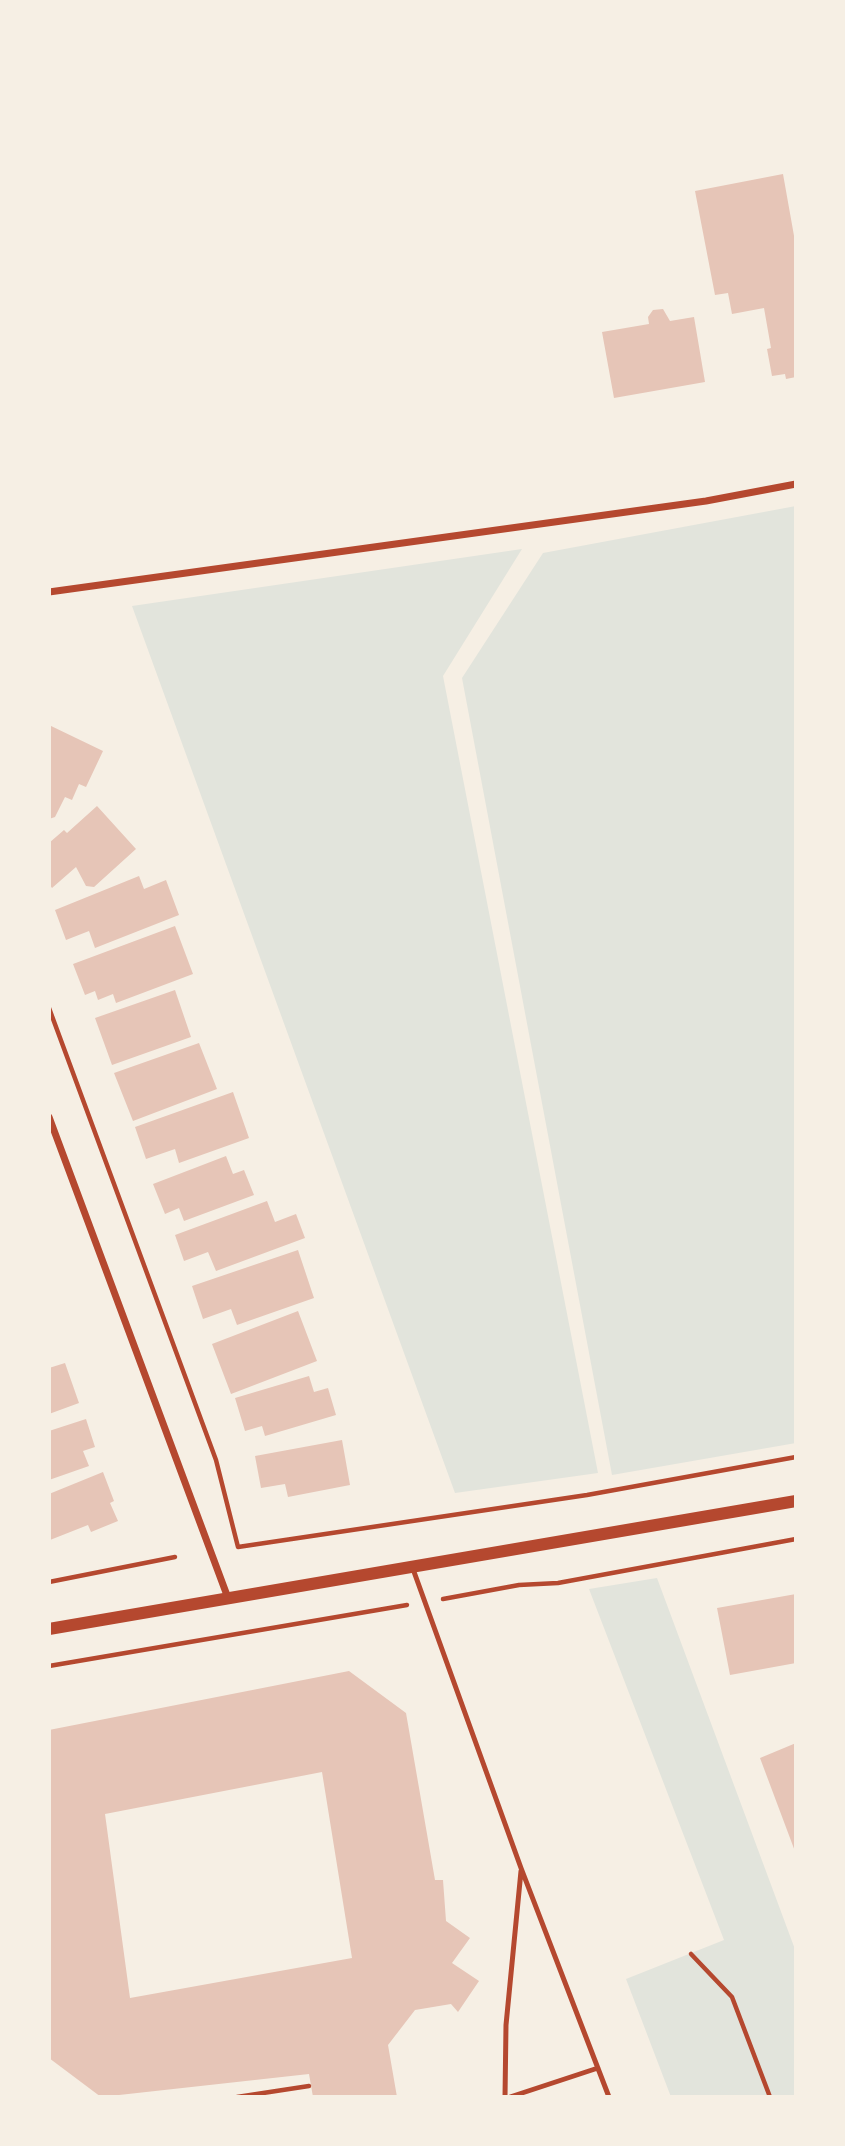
<!DOCTYPE html>
<html>
<head>
<meta charset="utf-8">
<style>
	body { margin:0 }
	#map { position:relative; width:845px; height:2146px; overflow:hidden; background:#f6efe4; font-family:Literata,serif }
	canvas { display:block }
	.frame { position:absolute; inset:0; border:51px solid #f6efe4; pointer-events:none }
</style>
</head>
<body>
<div id="map">
<canvas width="845" height="2146"></canvas>
<div class="frame"></div>
</div>
<script>
const c = document.querySelector('canvas').getContext('2d');
c.lineJoin = 'round';
function fill(path, color) {
  c.fillStyle = color;
  c.fill(path, 'evenodd');
}
function stroke(path, color, width, dash) {
  c.strokeStyle = color;
  c.lineWidth = width;
  c.lineCap = dash ? 'butt' : 'round';
  c.setLineDash(dash || []);
  c.stroke(path);
}
const green = new Path2D(`
	M796 506V1443L612 1475 462 678 543 553Z
	M522 549 443 676 598 1473 455 1493 132 606Z
	M657 1578 796 1952V2097H671L626 1979 724 1940 589 1589Z`);
const building = new Path2D(`
	M783 174 796 247V377L786 379 785 374 772 376 767 349 771 348 764 308 732 314 728 293 715 295 695 191Z
	M663 309 670 321 694 317 705 382 614 398 602 332 649 324 648 317 653 310Z
	M49 725 103 751 86 787 79 784 72 800 65 797 55 817 49 819Z
	M97 806 136 849 94 887 86 886 76 867 52 888 49 884V843L64 830 67 833Z
	M139 876 144 889 166 880 179 915 95 948 89 931 66 940 55 910Z
	M175 926 193 974 116 1003 113 994 98 1000 95 991 85 995 73 964Z
	M175 990 191 1037 112 1065 95 1018Z
	M199 1043 217 1089 133 1121 114 1073Z
	M233 1092 249 1138 179 1163 175 1149 146 1159 135 1127Z
	M226 1156 233 1174 244 1170 254 1195 184 1221 179 1208 165 1214 153 1184Z
	M267 1201 275 1222 296 1214 305 1238 216 1271 208 1252 184 1261 175 1235Z
	M298 1250 314 1298 237 1325 231 1309 203 1319 192 1286Z
	M298 1311 317 1361 231 1394 212 1344Z
	M65 1363 79 1403 49 1414V1368Z
	M309 1376 314 1392 328 1388 336 1415 265 1436 262 1426 245 1431 235 1398Z
	M86 1419 95 1447 83 1451 89 1466 49 1480V1431Z
	M342 1440 350 1485 288 1497 285 1484 261 1488 255 1456Z
	M103 1472 114 1501 110 1503 118 1521 91 1532 88 1525 50 1540 49 1494Z
	M796 1594V1663L730 1675 717 1608Z
	M349 1671 406 1713 435 1880H443L446 1921 470 1938 452 1963 479 1981 458 2012 451 2004 415 2010 388 2045 397 2097H313L309 2074 101 2097 49 2058V1730ZM322 1772 352 1958 130 1998 105 1814Z
	M796 1743V1854L760 1758Z`);
const path = new Path2D(`
	M49 1008 216 1460 238 1547 587 1495 796 1457
	M49 1582 175 1557
	M443 1599 519 1585 558 1583 796 1539
	M49 1666 407 1605
	M691 1954 732 1997 770 2097
	M237 2097 309 2086`);
const service = new Path2D(`
	M413 1569 521 1868 609 2097
	M505 2097 506 2025 521 1871
	M510 2097 598 2068`);
const minor = new Path2D(`
	M49 592 706 501 796 484
	M49 1117 228 1598`);
const tertiary = new Path2D(`
	M49 1629 796 1501`);
fill(green, '#e2e4dc');
fill(building, '#e6c5b7');
stroke(path, '#b5482f', 4.5);
stroke(service, '#b5482f', 5);
stroke(minor, '#b5482f', 7);
stroke(tertiary, '#b5482f', 12);
</script>
</body>
</html>
